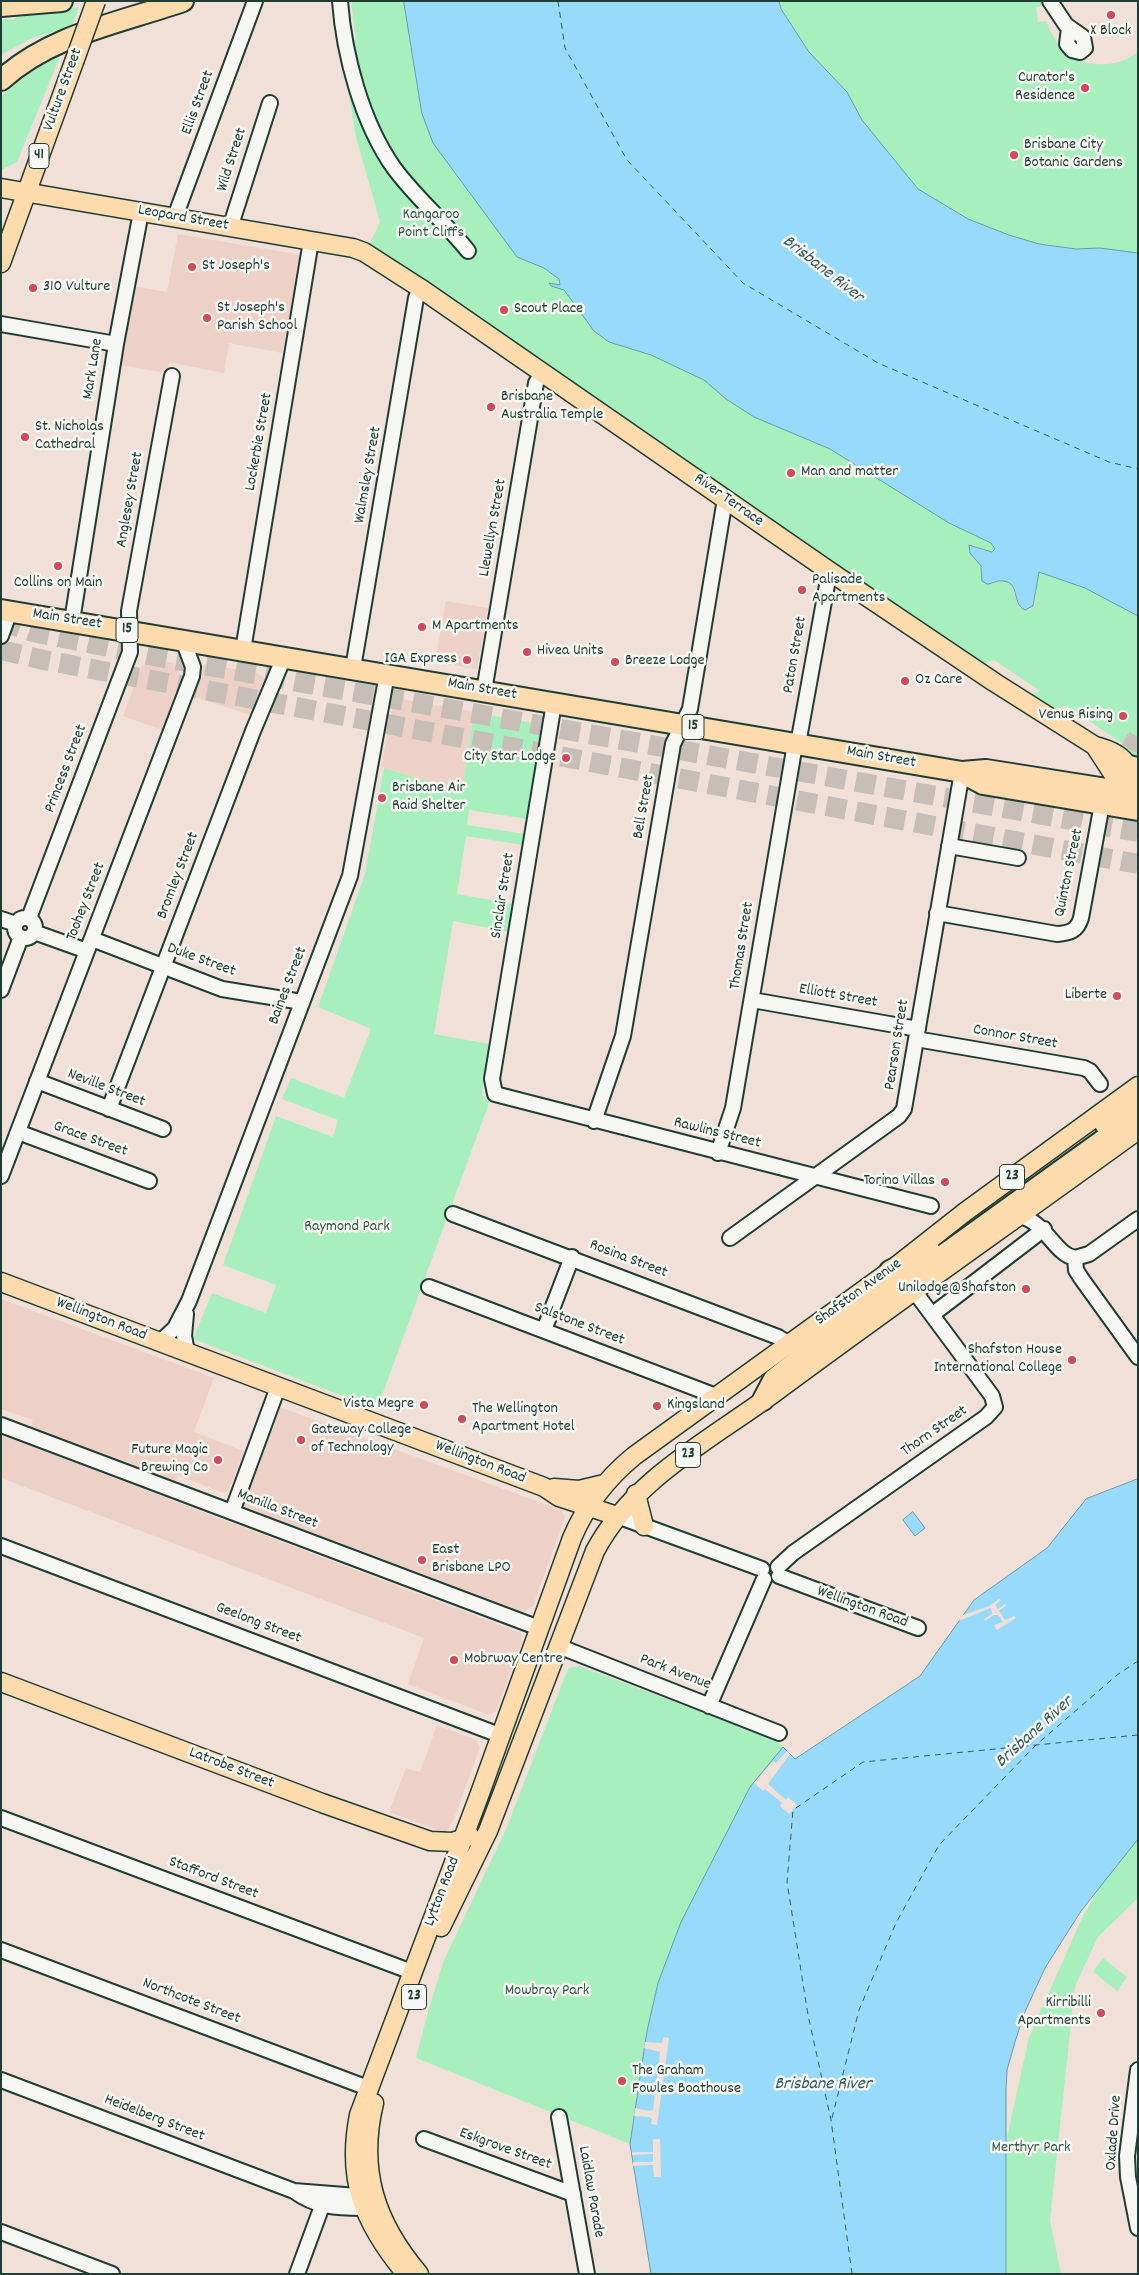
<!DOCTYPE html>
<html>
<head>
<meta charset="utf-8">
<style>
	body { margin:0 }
	#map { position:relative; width:1139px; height:2275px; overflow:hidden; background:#f1e0d8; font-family:Dekko,sans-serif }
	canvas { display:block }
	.frame { position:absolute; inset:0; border:2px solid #1f3d34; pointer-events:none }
</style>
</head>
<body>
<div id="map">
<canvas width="1139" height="2275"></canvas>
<div class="frame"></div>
</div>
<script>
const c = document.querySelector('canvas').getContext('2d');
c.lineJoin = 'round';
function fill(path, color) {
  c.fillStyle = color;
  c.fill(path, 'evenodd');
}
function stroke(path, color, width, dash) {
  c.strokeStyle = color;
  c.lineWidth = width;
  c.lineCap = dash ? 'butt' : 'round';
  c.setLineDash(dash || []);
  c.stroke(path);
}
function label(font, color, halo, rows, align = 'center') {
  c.font = font + ' Dekko,sans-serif';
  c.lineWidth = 5;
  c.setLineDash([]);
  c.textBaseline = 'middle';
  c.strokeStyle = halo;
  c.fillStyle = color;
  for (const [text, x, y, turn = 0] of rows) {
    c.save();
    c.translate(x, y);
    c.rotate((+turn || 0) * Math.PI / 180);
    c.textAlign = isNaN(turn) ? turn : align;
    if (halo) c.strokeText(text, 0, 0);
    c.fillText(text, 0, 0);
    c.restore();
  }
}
const built = new Path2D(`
	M178 234 301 255 282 353 229 343 224 373 169 362 166 373 116 364 132 286 167 292Z
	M446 601 488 608 477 669 435 662Z
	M157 660 173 663 182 677 162 730 123 716 142 665Z
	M206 664 257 673 264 678V685L253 716 192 696 202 666Z
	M397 698 474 712 462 792 381 767 394 699Z
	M1 1299 214 1378 194 1432 244 1451 229 1490 224 1493 178 1475 175 1482 30 1429 33 1420 1 1409Z
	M274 1405 561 1510 565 1517 533 1606 523 1612 237 1504Z
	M1 1435 521 1633 522 1642 496 1711 489 1715 408 1684 424 1638 1 1478Z
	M437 1725 476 1740 480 1747 455 1816 446 1833 389 1812 406 1768 420 1772Z`);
const green = new Path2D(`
	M351 1H404L422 114 517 257 544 268 559 279 560 285 550 284 551 286 564 289 594 331 609 342 651 355 704 380 726 399 754 417 830 449 949 523 991 543 995 549 992 552 973 545 975 558 979 562 982 572 992 584C1018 572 1011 596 1020 608L1030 610 1034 606 1039 572 1085 588 1138 616V758L1123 751V744L1067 706 1051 709 1030 696 1040 691 994 660 983 664 496 333 370 243 380 222 356 137 340 43 356 40Z
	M779 1H1040L1043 6 1036 7 1038 22 1046 21C1051 31 1056 44 1065 52 1083 68 1121 69 1138 51V253L1100 248 1076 249 1039 244 1009 235 968 219 918 189 862 120 847 92 809 52 781 9Z
	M79 7 72 26 30 39 1 55V20L14 19 22 13Z
	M61 54 17 162 1 170V96L39 65Z
	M474 712 543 725 527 819 469 810 467 825 525 834 523 845 466 836 457 894 514 904 509 932 453 921 434 1034 489 1044 482 1094 489 1103 377 1409 193 1339 212 1293 266 1313 276 1285 223 1265 276 1116 333 1137 338 1120 282 1099 291 1078 344 1098 371 1029 318 1007 365 874 384 768 462 792Z
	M579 1666 776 1740 783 1747 750 1787 681 1922 658 1983 647 2031 630 2144 416 2058 427 2015 444 1960 507 1827 567 1671 569 1668Z
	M1138 1839V1898L1098 1937 1075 1986 1050 2220 1061 2274H1006L1004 2151 1029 2037 1082 1918 1105 1878Z
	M1103 1958 1127 1977 1117 1991 1093 1972Z`);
const water = new Path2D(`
	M404 1H779L781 9 809 52 847 92 862 120 918 189 968 219 1009 235 1039 244 1076 249 1100 248 1138 253V616L1085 588 1039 572 1033 606 1025 610C1011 604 1021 583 1003 581 997 580 992 584 987 584L982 581 981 566 970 553 969 545 992 552 995 549 991 543 949 523 830 449 754 417 726 399 704 380 651 355 609 342 594 331 564 290 551 286 549 283 560 285 559 279 544 268 517 257 433 143 422 114Z
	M1138 1479V1839L1081 1911 1045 1968 1024 2014 1015 2042 1007 2070 1006 2089V2274H651L630 2144 647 2031 658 1983 681 1922 750 1787 783 1747 795 1759 920 1676 974 1600 1047 1548 1086 1499Z
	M913 1512 925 1528 915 1536 903 1520Z`);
const pier = new Path2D(`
	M999 1599 1001 1600 995 1605 998 1609 1005 1604 1006 1605 999 1611 1005 1620 1014 1616 1016 1618 997 1630 994 1625 1003 1622 998 1615H994L985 1621 984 1619 992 1614 991 1608 958 1621 963 1615 989 1606Z
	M787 1751 790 1754 768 1784 786 1800 788 1797 797 1805 789 1814 780 1806 782 1803 765 1789 763 1791 754 1783 773 1761 776 1763Z
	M663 2037 669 2038 657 2125 651 2124 652 2119 649 2117 634 2116 635 2108 649 2111 653 2110 660 2052 644 2048 645 2042 662 2043Z
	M653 2139H660L661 2177H654L653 2165 633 2166V2162H653V2154L632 2155V2152H653Z`);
const ferry = new Path2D(`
	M558 1 565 48 627 160 743 283 878 363 1109 462 1138 469
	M832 2118 859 2010 896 1923 939 1845 1036 1745 1117 1675 1138 1661
	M852 2274 831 2120 808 2015 787 1882 793 1810 863 1762 1138 1735`);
const highwayTunnel = new Path2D(`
	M1 621 33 632 153 656 1138 832
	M1 650 44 660 1138 864
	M1126 779 1128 753 1138 737`);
const minor = new Path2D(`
	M340 1C344 55 362 123 394 168 416 198 445 222 468 251
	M1050 1 1066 25 1083 37 1085 48 1080 52 1072 50 1067 44 1069 28
	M175 217 255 1
	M230 228 270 103
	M1 324 116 344
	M72 621 116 344 141 212
	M1 636 10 611
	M243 650 311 241
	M353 668 416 298 420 288
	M484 691 536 383 542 372
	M554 703 492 1079 495 1094 931 1206
	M798 744 827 585 832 573
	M949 846 1018 858
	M937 913 1057 934C1070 933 1077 931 1081 918L1102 804
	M29 918 130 652 129 611 172 376
	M15 928a10 10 0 1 1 20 0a10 10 0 1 1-20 0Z
	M1 919 16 924
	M34 932 87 951
	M92 939 222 989 302 1002
	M1 990 21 937
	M752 1000 918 1029
	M916 1039 1084 1068 1090 1071 1100 1084
	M37 1081 163 1129
	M109 1109 253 731 284 657
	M594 1121 623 1036 673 744 690 709 725 499
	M18 1132 149 1181
	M718 1153 733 1108 795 744
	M1 1176 192 676 193 667 183 640
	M453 1214 778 1337 789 1344
	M1020 1216C1047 1223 1054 1254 1075 1258L1089 1254 1138 1219
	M730 1238 899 1116 904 1109 962 772
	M1075 1258 1076 1270 1081 1278 1138 1357
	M429 1287 716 1396
	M186 1314 184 1336 187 1352
	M933 1314 1044 1229
	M544 1330 572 1257
	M160 1342 175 1328 189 1301 350 876 387 674
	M1 1425 539 1628
	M232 1512 278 1387
	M617 1516 762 1569
	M1 1546 502 1736
	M778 1567 793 1553 986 1417 995 1407 992 1396 915 1292
	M779 1576 918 1628
	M558 1646 779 1733
	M709 1706 764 1579
	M1 1818 412 1972
	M1 1950 368 2088
	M1138 2070 1127 2156 1128 2177 1138 2228
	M1 2080 294 2191C316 2207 336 2208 363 2208
	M559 2117 587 2274
	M424 2139 573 2194
	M294 2191 370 2197
	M1 2232 112 2274
	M297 2274 322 2206`);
const major = new Path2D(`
	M1 188 353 248 364 252 420 288 832 573 994 682 1095 746C1133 756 1132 770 1131 806
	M1 263 74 62
	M1095 746 1117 780 1120 804
	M1 1282 544 1487 559 1497 617 1516
	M554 1488 579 1490 604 1484
	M636 1494 644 1526
	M1 1682 322 1803 430 1841 453 1842 470 1836
	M441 1927 488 1831 595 1551C633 1479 710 1440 774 1393 894 1304 1017 1218 1138 1130
	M374 2103C358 2170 375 2222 419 2274
	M406 2274C364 2223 346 2181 359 2115L479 1796 572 1538C586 1505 606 1479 634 1456L890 1271 965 1212 1138 1086`);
const highway = new Path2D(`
	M1 6 62 1
	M1 80C52 34 120 23 183 1
	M1 610 962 772 986 770 1138 794
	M1129 766 1138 768
	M970 777 983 784 1138 810
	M1105 1124 1131 1102
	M890 1271 930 1251
	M763 1400 774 1379 807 1353 1138 1115`);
const majorBridge = new Path2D(`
	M74 62 96 1`);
const markers = [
	[1111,15,5,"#d1495b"],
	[1085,88,5,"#d1495b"],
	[1014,155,5,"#d1495b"],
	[192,267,5,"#d1495b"],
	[33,288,5,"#d1495b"],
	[504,310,5,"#d1495b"],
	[207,318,5,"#d1495b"],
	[491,407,5,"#d1495b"],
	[25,437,5,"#d1495b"],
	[791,473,5,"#d1495b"],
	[58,566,5,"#d1495b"],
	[802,590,5,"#d1495b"],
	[422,627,5,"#d1495b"],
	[527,652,5,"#d1495b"],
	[467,660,5,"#d1495b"],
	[615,662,5,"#d1495b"],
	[905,681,5,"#d1495b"],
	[1123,716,5,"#d1495b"],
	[566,758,5,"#d1495b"],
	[382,798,5,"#d1495b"],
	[1117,996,5,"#d1495b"],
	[945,1182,5,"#d1495b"],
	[1026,1289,5,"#d1495b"],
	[1072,1360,5,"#d1495b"],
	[424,1405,5,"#d1495b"],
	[657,1406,5,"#d1495b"],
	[462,1419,5,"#d1495b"],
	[301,1440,5,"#d1495b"],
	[218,1460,5,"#d1495b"],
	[422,1560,5,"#d1495b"],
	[454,1660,5,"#d1495b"],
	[1101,2013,5,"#d1495b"],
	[622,2081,5,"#d1495b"]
];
const shields = [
	[39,156,20],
	[127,630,22],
	[693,727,22],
	[1012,1177,25],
	[688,1455,25],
	[414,1997,25]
];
const shieldNames = [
	["41",39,156],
	["15",127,630],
	["15",693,727],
	["23",1012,1177],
	["23",688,1455],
	["23",414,1997]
];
const poiNames = [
	["X Block",1111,32,"center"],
	["Curator's",1075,79,"right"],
	["Residence",1075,97,"right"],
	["Brisbane City",1024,146],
	["Botanic Gardens",1024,164],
	["St Joseph's",202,267],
	["310 Vulture",43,288],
	["St Joseph's",217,309],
	["Parish School",217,327],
	["Scout Place",514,310],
	["Brisbane",501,398],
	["Australia Temple",501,416],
	["St. Nicholas",35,428],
	["Cathedral",35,446],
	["Man and matter",801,473],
	["Palisade",812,581],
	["Apartments",812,599],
	["Collins on Main",58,584,"center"],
	["M Apartments",432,627],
	["Hivea Units",537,652],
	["IGA Express",457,660,"right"],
	["Breeze Lodge",625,662],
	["Oz Care",915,681],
	["Venus Rising",1113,716,"right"],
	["City Star Lodge",556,758,"right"],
	["Brisbane Air",392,789],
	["Raid Shelter",392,807],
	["Liberte",1107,996,"right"],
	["Torino Villas",935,1182,"right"],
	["Unilodge@Shafston",1016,1289,"right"],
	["Shafston House",1062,1351,"right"],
	["International College",1062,1369,"right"],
	["Vista Megre",414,1405,"right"],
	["Kingsland",667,1406],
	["The Wellington",472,1410],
	["Apartment Hotel",472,1428],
	["Gateway College",311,1431],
	["of Technology",311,1449],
	["Future Magic",208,1451,"right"],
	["Brewing Co",208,1469,"right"],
	["East",432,1551],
	["Brisbane LPO",432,1569],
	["Mobrway Centre",464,1660],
	["Kirribilli",1091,2004,"right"],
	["Apartments",1091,2022,"right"],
	["The Graham",632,2072],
	["Fowles Boathouse",632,2090]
];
const streetNames = [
	["Vulture Street",64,90,-70],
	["Ellis Street",199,103,-70],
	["Wild Street",233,160,-72],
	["Leopard Street",183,219,10],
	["Mark Lane",94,369,-81],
	["Lockerbie Street",260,442,-80],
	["Walmsley Street",369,475,-80],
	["Anglesey Street",131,500,-80],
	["River Terrace",728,501,35],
	["Llewellyn Street",494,528,-80],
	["Main Street",67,620,9],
	["Paton Street",796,655,-80],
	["Main Street",482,690,10],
	["Main Street",881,758,10],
	["Princess Street",67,769,-69],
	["Bell Street",645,807,-80],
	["Quinton Street",1070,873,-78],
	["Bromley Street",179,876,-69],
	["Sinclair Street",504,896,-81],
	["Toohey Street",87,902,-69],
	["Thomas Street",743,946,-81],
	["Duke Street",201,961,20],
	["Baines Street",289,986,-69],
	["Elliott Street",838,997,10],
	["Connor Street",1015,1038,10],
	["Pearson Street",898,1045,-81],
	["Neville Street",106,1089,21],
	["Rawlins Street",717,1134,14],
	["Grace Street",90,1140,20],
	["Rosina Street",628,1260,21],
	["Shafston Avenue",859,1293,-36],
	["Wellington Road",101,1320,21],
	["Salstone Street",579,1325,21],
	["Thorn Street",935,1432,-35],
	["Wellington Road",480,1463,21],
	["Manilla Street",277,1510,21],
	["Wellington Road",862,1608,20],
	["Geelong Street",258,1624,21],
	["Park Avenue",675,1673,21],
	["Latrobe Street",231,1769,21],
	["Stafford Street",213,1879,21],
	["Lytton Road",443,1892,-69],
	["Northcote Street",191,2002,21],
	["Heidelberg Street",154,2119,21],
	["Oxlade Drive",1115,2133,-86],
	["Eskgrove Street",505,2150,20],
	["Laidlaw Parade",590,2192,80]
];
const parkNames = [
	["Kangaroo",431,216],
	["Point Cliffs",431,234],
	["Raymond Park",347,1228],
	["Mowbray Park",547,1992],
	["Merthyr Park",1031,2149]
];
const waterNames = [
	["Brisbane River",822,270,38],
	["Brisbane River",1035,1733,-42],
	["Brisbane River",823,2086]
];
fill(built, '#edd1c6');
fill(green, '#a7f0be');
fill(water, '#98dafa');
stroke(water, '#689bab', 1);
fill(pier, '#f1e0d8');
stroke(ferry, '#375c5c', 1, [6, 5]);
stroke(highwayTunnel, '#c7bfb7', 20, [20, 10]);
stroke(minor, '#1f3d34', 18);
stroke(major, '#1f3d34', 21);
stroke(highway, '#1f3d34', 24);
stroke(minor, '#f6f6f2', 14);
stroke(major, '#fedbac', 18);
stroke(highway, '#fedbac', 20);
stroke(majorBridge, '#1f3d34', 21, []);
stroke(majorBridge, '#fedbac', 18);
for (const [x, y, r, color] of markers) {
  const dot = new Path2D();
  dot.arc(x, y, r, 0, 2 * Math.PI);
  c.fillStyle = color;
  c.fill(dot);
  stroke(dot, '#f6f6f2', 2);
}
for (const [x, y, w] of shields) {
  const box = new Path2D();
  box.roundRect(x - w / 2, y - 12.5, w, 25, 4);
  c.fillStyle = '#f6f6f2';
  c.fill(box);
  stroke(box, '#1f3d34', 1);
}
label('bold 15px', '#1f3d34', null, shieldNames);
label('16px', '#1f3d34', '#f6f6f2', poiNames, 'left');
label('16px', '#1f3d34', '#f6f6f2', streetNames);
label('16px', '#335849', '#f6f6f2', parkNames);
label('italic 18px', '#375c5c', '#f6f6f2', waterNames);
</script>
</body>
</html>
